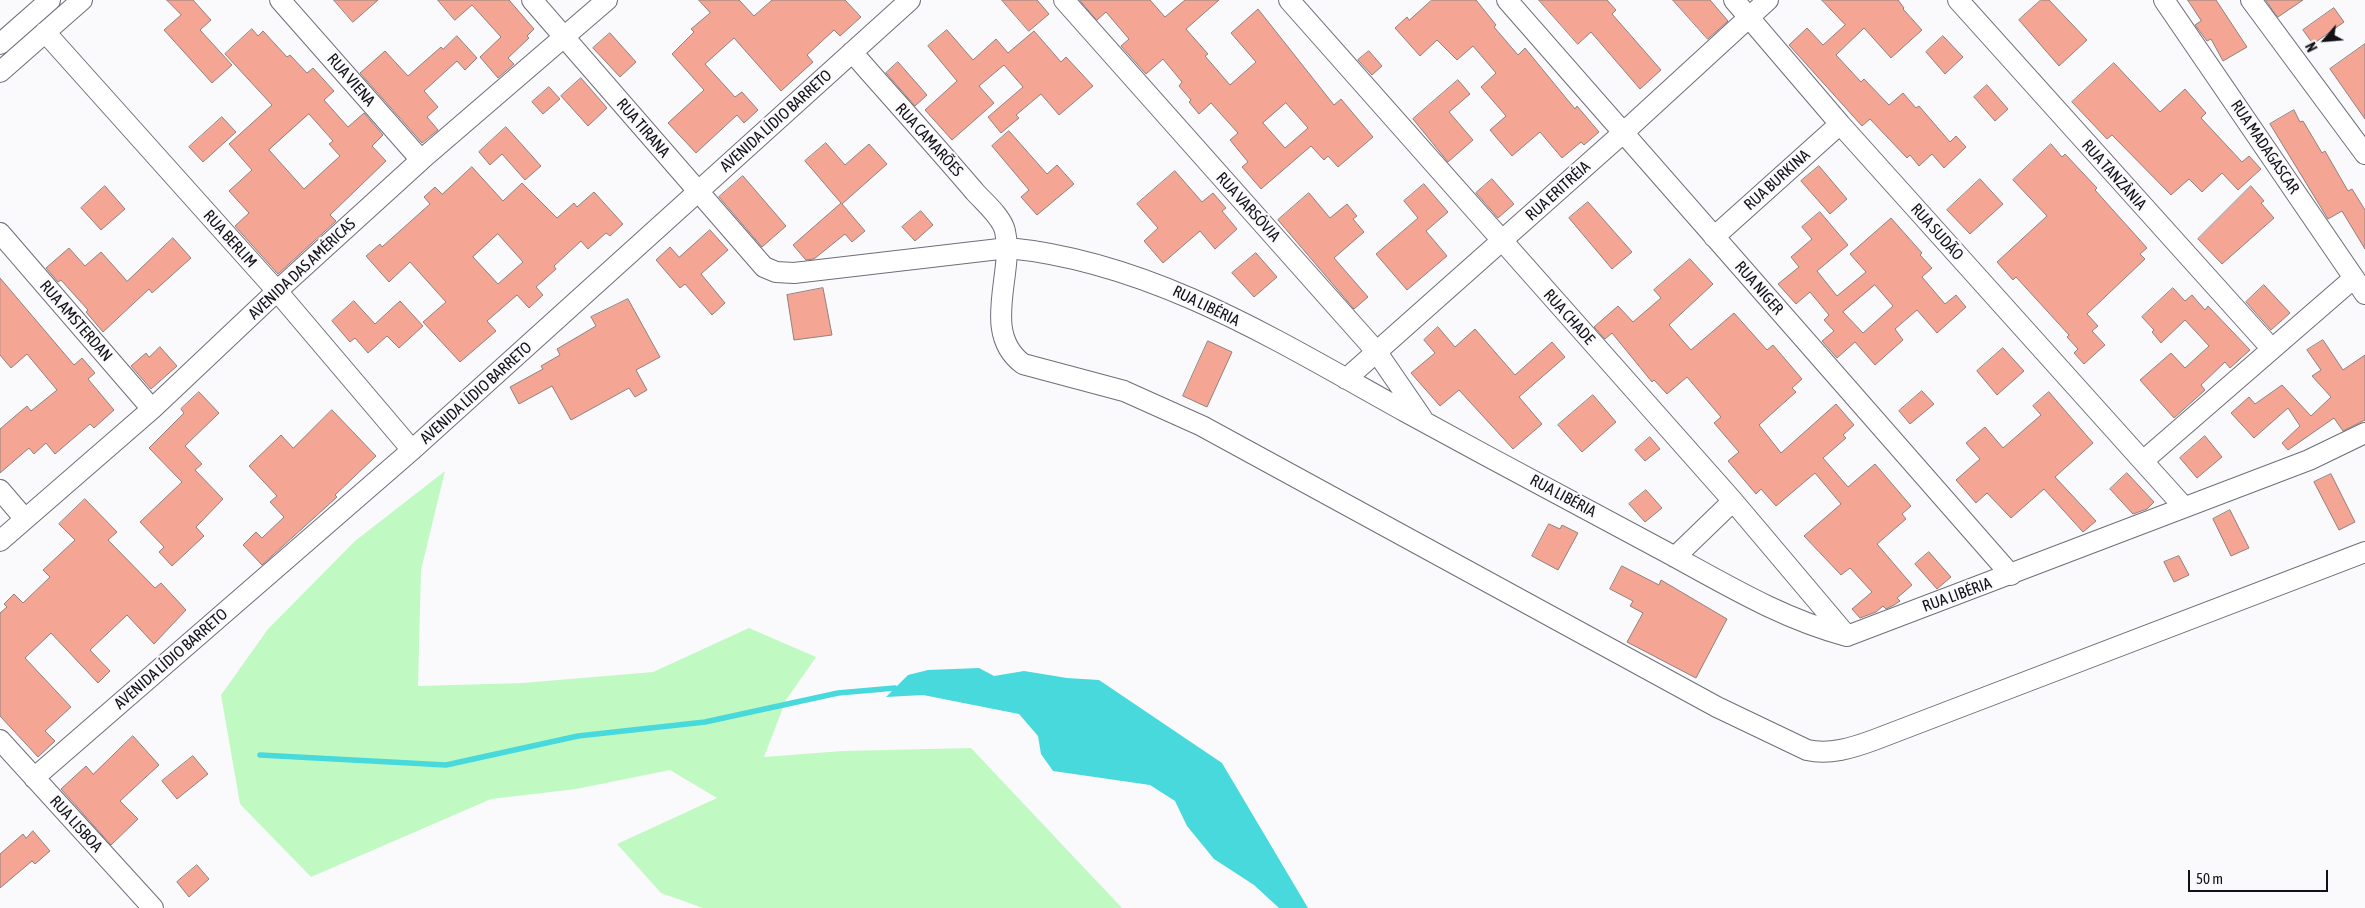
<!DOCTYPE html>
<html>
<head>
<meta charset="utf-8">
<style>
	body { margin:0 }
	#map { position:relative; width:2365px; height:908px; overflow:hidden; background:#fafafd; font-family:"Asap Condensed",sans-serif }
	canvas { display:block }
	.north { position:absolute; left:2300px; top:15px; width:50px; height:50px; -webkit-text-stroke:4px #fafafd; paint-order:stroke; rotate:243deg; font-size:14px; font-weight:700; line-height:20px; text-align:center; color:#121116 }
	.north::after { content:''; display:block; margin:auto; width:18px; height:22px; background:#121116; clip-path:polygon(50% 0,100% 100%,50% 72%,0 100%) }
	.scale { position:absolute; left:2188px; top:870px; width:140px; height:22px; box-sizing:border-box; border:2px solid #121116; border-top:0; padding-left:6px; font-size:15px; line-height:18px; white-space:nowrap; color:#121116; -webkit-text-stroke:4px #fafafd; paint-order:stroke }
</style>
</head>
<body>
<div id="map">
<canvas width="2365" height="908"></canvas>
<div class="north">N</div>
<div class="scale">50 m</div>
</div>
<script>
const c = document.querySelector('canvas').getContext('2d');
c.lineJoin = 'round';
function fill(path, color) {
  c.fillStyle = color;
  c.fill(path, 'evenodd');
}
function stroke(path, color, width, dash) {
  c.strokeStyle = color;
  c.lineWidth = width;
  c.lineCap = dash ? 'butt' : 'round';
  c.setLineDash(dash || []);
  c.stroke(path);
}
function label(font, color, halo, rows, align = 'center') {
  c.font = font + ' "Asap Condensed",sans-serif';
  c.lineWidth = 4.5;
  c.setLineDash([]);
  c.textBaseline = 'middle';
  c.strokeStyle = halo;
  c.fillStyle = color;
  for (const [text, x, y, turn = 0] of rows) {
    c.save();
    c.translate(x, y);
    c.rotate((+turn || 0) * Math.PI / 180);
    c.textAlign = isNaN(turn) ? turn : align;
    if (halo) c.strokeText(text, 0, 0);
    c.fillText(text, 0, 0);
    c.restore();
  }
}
const green = new Path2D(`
	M445 471 421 570 418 686 523 683 653 672 749 628 816 657 786 700 764 757 842 751 971 748 1122 908H703L661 893 617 844 717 798 670 770 576 789 491 799 311 877 240 804 221 695 268 629 355 541Z`);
const water = new Path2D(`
	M979 668 994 676 1024 671 1067 678 1099 680 1222 763 1308 908H1279L1254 885 1214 859 1187 826 1175 801 1150 785 1053 771 1041 754 1038 736 1019 714 923 695 886 697 908 675 928 670Z`);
const stream = new Path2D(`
	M260 755 446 765 578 736 705 722 838 693 895 688`);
const building = new Path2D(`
	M167 0H193L211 20 200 30 232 65 212 83 164 30 181 15Z
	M334 0H378L353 22Z
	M438 0H509L534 29 527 36 529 38 508 58 514 64 498 78 480 57 501 37 472 5 455 20Z
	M699 0H739L754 16 772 0H845L861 17 840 36 834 30 807 55 813 62 781 91 734 38 705 64 735 97 742 92 758 110 744 123 737 115 696 153 668 123 704 90 672 54 694 32 691 29 710 13Z
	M1002 0H1037L1049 14 1029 31Z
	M1080 0H1150L1165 17 1185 0H1219L1186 29 1208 54 1205 56 1230 85 1256 62 1231 33 1258 9 1334 105 1341 99 1373 137 1338 167 1328 156 1324 160 1311 146 1261 189 1242 167 1248 162 1230 140 1238 133 1211 103 1199 114 1189 102 1191 100 1179 86 1182 82 1163 59 1146 74 1121 46 1129 39 1106 12 1097 20ZM1286 103 1308 128 1285 148 1263 123Z
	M1432 0H1476L1496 25 1494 27 1518 55 1525 48 1575 109 1577 106 1599 132 1584 145 1581 142 1562 158 1540 132 1512 156 1490 130 1506 116 1481 87 1496 73 1473 46 1457 60 1437 40 1420 56 1395 28 1407 17 1409 20Z
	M1539 0H1607L1616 10 1612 14 1661 70 1640 89 1591 32 1578 44Z
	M1673 0H1710L1728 21 1708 39Z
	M1822 0H1898L1904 8 1903 9 1922 30 1891 58 1864 28 1836 55 1861 82 1864 79 1889 105 1903 93 1916 108 1919 106 1950 142 1956 136 1966 147 1944 168 1932 154 1919 166 1910 155 1907 158 1870 119 1862 126 1789 45 1807 28 1823 45 1845 25Z
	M2041 0H2049L2087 40 2059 66 2019 20Z
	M2188 0H2216L2247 47 2223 61 2211 39 2207 41 2195 25 2201 21Z
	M2266 0H2303L2278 17Z
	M2334 8 2344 22 2313 44 2303 30Z
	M252 29 258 36 263 31 287 57 290 55 307 73 313 68 334 91 324 100 348 127 364 113 383 135 372 146 386 161 330 215 336 221 278 274 235 226 249 213 229 191 252 170 229 144 272 105 225 54ZM309 114 333 141 329 144 340 156 304 189 269 150Z
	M947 30 973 60 996 39 1008 53 1034 31 1061 62 1066 57 1093 86 1059 115 1041 94 1016 115 1019 118 1001 133 988 117 1023 87 1004 65 979 86 994 103 952 140 925 110 957 81 928 46Z
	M610 33 636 62 620 77 593 48Z
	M457 36 477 58 465 70 457 61 424 91 438 107 427 117 438 130 422 143 360 73 385 51 408 76 441 47 443 49Z
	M1943 36 1963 57 1945 74 1926 52Z
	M2365 44V119L2330 69Z
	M1369 51 1382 66 1372 75 1358 60Z
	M898 62 927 95 915 106 886 73Z
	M2114 63 2160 112 2185 89 2206 113 2201 118 2242 162 2249 156 2261 169 2238 190 2222 173 2202 192 2189 179 2171 195 2112 135 2107 139 2072 102Z
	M581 78 607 108 588 126 561 96Z
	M1458 80 1470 94 1449 112 1473 140 1448 162 1413 119Z
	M1987 85 2008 109 1995 121 1974 97Z
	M549 87 560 99 543 114 532 102Z
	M2294 110 2300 122 2303 121 2322 153 2325 151 2348 191 2352 189 2365 210V249L2342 211 2328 219 2270 124Z
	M222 117 236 132 203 162 189 147Z
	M506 127 541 166 525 180 502 154 490 165 479 152Z
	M1009 131 1047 174 1057 165 1074 184 1037 215 1021 197 1029 190 992 146Z
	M826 143 845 165 869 144 887 164 842 204 865 231 852 242 845 234 814 259 806 260 793 245 841 203 805 161Z
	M2051 144 2062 157 2065 154 2097 188 2095 190 2147 248 2140 254 2145 259 2087 314 2098 326 2092 331 2105 345 2084 364 2074 353 2078 349 2067 337 2069 335 2016 277 2013 280 1997 262 2047 216 2013 180Z
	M1819 166 1847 199 1830 214 1801 181Z
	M472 167 503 201 522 183 557 218 574 203 577 207 594 192 623 224 610 236 606 233 588 249 581 241 554 266 556 269 536 287 543 295 529 308 517 295 487 321 496 331 460 362 423 322 446 302 410 262 389 282 366 256 380 244 382 247 430 204 424 197 435 187 442 194ZM498 234 523 262 498 284 473 257Z
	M1175 171 1202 202 1213 193 1226 208 1222 211 1237 229 1215 249 1200 231 1163 263 1144 241 1158 228 1137 204Z
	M743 176 786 226 762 247 719 197Z
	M1492 179 1514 204 1498 218 1476 193Z
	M1980 179 2003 204 1970 234 1947 210Z
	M1424 184 1448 212 1426 231 1447 256 1407 290 1376 254 1418 218 1404 201Z
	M105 186 125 209 101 230 81 208Z
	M2251 186 2264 201 2261 203 2274 218 2222 264 2198 239Z
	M1309 193 1330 218 1347 204 1357 216 1353 219 1364 232 1334 258 1368 297 1354 309 1278 220Z
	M1588 202 1632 252 1612 269 1569 218Z
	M921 211 933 225 915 241 902 227Z
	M1820 212 1848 245 1817 271 1837 296 1866 272 1850 254 1891 218 1922 253 1920 255 1932 268 1922 277 1945 304 1956 295 1966 307 1937 333 1917 310 1895 329 1903 340 1875 365 1855 342 1837 358 1822 341 1834 331 1824 320 1829 315 1810 292 1796 304 1778 284 1799 267 1791 257 1812 239 1802 227ZM1875 285 1893 306 1863 333 1843 312Z
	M710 230 728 250 701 274 725 303 712 315 685 284 680 288 656 260 670 247 679 257Z
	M173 238 191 258 152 293 149 289 103 332 86 312 88 310 61 280 58 282 46 268 69 248 85 266 101 252 127 281Z
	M1256 253 1277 277 1254 297 1232 273Z
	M1690 259 1713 284 1669 325 1691 350 1734 313 1767 350 1773 345 1802 379 1792 388 1796 392 1759 425 1781 453 1836 404 1854 425 1843 435 1846 438 1823 458 1848 487 1875 464 1911 506 1902 514 1906 519 1877 544 1912 585 1897 598 1900 601 1894 605 1886 609 1883 606 1876 612 1860 618 1852 609 1872 592 1850 568 1841 575 1804 536 1841 504 1815 473 1776 506 1761 489 1756 494 1728 461 1739 452 1714 423 1721 417 1687 377 1667 394 1654 380 1652 382 1612 333 1605 339 1594 327 1618 306 1633 322 1661 298 1654 290Z
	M0 278 74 365 82 358 95 373 88 379 114 410 94 428 90 424 55 454 46 443 34 454 29 448 0 473V429L27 406 31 411 57 390 27 354 11 368 0 355Z
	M2264 285 2290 313 2271 330 2246 302Z
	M823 288 832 335 794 340 787 295Z
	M2173 288 2185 301 2192 295 2205 310 2208 306 2250 350 2230 368 2225 362 2201 385 2205 390 2174 418 2140 380 2171 353 2185 368 2209 346 2185 320 2161 343 2152 332 2154 330 2142 317Z
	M628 299 660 357 636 370 647 390 635 397 629 388 571 420 552 386 519 404 510 387 543 369 541 366 560 355 557 349 596 326 591 317Z
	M354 301 375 324 400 301 423 326 399 348 387 336 368 353 355 338 350 342 332 321Z
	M1438 327 1455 347 1475 329 1515 375 1552 342 1565 357 1519 397 1542 424 1513 449 1459 390 1440 406 1411 373 1435 353 1424 340Z
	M2323 340 2343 370 2365 355V420L2343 431 2334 418 2288 450 2282 443 2300 426 2288 408 2254 438 2231 413 2249 397 2255 404 2282 385 2311 416 2331 397 2312 376 2321 370 2307 350Z
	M1208 341 1232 352 1207 407 1183 396Z
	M160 347 177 366 151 389 131 366 146 353 149 357Z
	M2003 348 2024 371 1997 395 1977 371Z
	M1922 391 1934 404 1910 424 1899 411Z
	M199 392 219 413 185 446 202 464 195 470 223 499 196 527 204 536 172 566 159 552 164 547 140 522 182 482 149 448 184 413 181 409Z
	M2049 392 2093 443 2055 477 2096 521 2083 532 2044 489 2011 518 1987 493 1976 503 1956 480 1980 459 1966 443 1985 427 2003 448 2041 415 2033 406Z
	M1593 395 1616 422 1582 452 1558 425Z
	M332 410 376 456 335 495 337 497 262 565 243 545 256 532 262 538 284 517 270 502 277 496 249 466 281 435 293 448Z
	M2205 436 2222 457 2197 478 2180 458Z
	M1650 437 1660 449 1645 461 1635 450Z
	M2127 473 2154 502 2147 509 2133 514 2110 489Z
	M2331 474 2355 522 2339 530 2314 482Z
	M1646 490 1662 508 1645 522 1629 504Z
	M85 499 117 532 108 540 155 588 161 583 186 610 154 644 127 615 90 650 110 671 98 683 51 633 25 658 71 707 45 731 55 741 38 757 0 716V613L7 607 4 604 14 594 23 603 50 577 43 570 75 540 59 524Z
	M2230 510 2249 548 2231 556 2213 519Z
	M1549 524 1560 529 1562 525 1578 533 1558 570 1532 556Z
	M1929 552 1951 577 1937 589 1915 564Z
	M2179 556 2189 575 2174 582 2164 562Z
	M1622 566 1659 585 1661 580 1727 619 1696 678 1627 642 1643 613 1630 606 1633 601 1610 589Z
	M133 736 159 765 120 801 138 819 111 845 61 789 86 766 93 774Z
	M193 756 208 774 177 799 162 781Z
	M33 831 50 851 35 864 32 861 0 888V854L23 834 26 838Z
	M197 865 209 879 189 897 177 882Z`);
const minor = new Path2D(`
	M280 0 421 160
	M532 0 764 267 776 272 794 273 1008 248C1154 262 1281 343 1406 412 1488 457 1571 501 1653 545 1717 579 1776 617 1847 636L2309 460 2365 433
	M1064 0 1376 351 1422 418
	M1289 0 1733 501 1847 636
	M1507 0 2011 575
	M1734 0 1840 124 2184 507
	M1958 0 2271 348
	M2164 0 2365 294
	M2251 0 2365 154
	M45 32 277 291 412 450
	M0 44 50 0
	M852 52C893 99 935 145 975 192 984 202 1002 217 1005 231 1015 273 980 332 1023 364L1124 391 1202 426 1717 707 1807 750C1830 755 1852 748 1874 740L2365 552
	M0 72 82 0
	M0 233 152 409
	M1714 237 1840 124
	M1346 379 1624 132 1768 0
	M2143 461 2354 278
	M0 490 25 519
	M0 541 152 409 277 291 421 160 607 0
	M1675 557 1733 501
	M0 740 153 908
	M34 778 412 450 910 0`);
const streetNames = [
	["RUA VIENA",351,80,49],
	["AVENIDA LÍDIO BARRETO",776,121,-42],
	["RUA TIRANA",643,128,49],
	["RUA CAMARÕES",929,140,48],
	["RUA MADAGASCAR",2265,147,56],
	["RUA TANZÂNIA",2114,175,48],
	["RUA BURKINA",1777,180,-42],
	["RUA ERITRÉIA",1558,191,-42],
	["RUA VARSÓVIA",1248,207,48],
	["RUA SUDÃO",1937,232,48],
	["RUA BERLIM",230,239,48],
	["AVENIDA DAS AMÉRICAS",302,269,-43],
	["RUA NIGER",1759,288,49],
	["RUA LIBÉRIA",1206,306,26],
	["RUA CHADE",1569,317,48],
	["RUA AMSTERDAN",76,321,49],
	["AVENIDA LÍDIO BARRETO",476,393,-42],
	["RUA LIBÉRIA",1563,496,28],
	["RUA LIBÉRIA",1957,595,-20],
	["AVENIDA LÍDIO BARRETO",171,659,-41],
	["RUA LISBOA",76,824,48]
];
fill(green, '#c1f9c3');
fill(water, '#47d9dc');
stroke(stream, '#47d9dc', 5.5);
fill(building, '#f4a594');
stroke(building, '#91817d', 1);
stroke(minor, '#6f6d7a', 22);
stroke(minor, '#fff', 20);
label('16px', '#121116', '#fafafd', streetNames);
</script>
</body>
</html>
